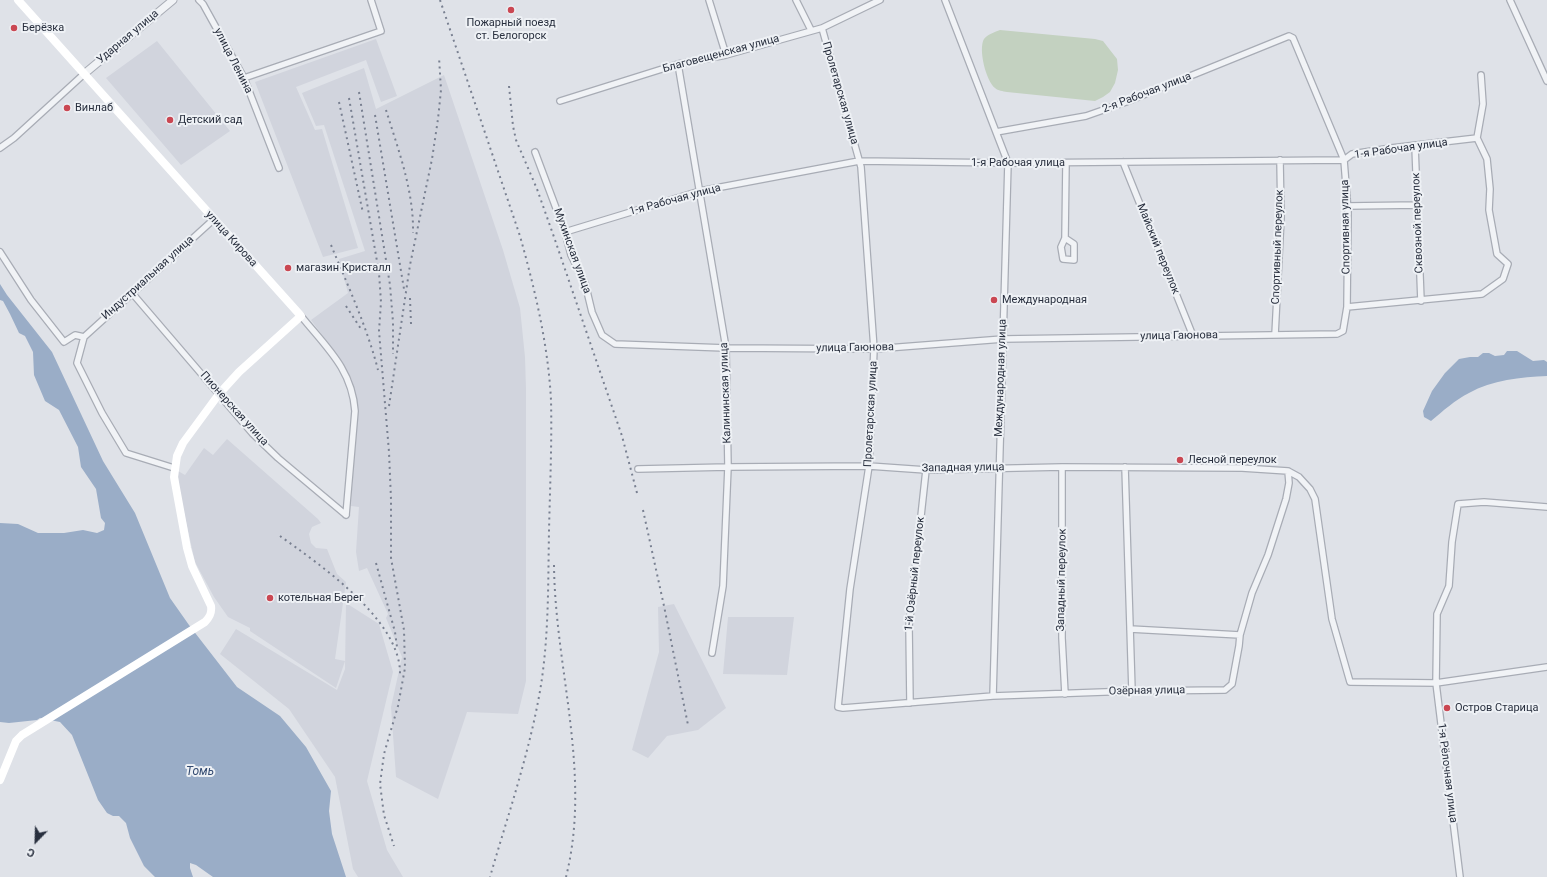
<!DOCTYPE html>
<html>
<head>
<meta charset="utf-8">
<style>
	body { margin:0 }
	#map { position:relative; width:1547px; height:877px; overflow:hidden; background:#dfe2e8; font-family:Roboto,sans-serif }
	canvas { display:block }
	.north { position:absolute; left:16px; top:821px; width:40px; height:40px; -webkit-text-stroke:3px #eef1f5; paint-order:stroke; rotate:203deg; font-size:11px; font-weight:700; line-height:16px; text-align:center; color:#282f3e }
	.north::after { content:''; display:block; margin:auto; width:14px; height:18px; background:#282f3e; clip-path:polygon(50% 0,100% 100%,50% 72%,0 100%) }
</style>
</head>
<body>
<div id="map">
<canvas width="1547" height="877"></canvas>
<div class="north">С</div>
</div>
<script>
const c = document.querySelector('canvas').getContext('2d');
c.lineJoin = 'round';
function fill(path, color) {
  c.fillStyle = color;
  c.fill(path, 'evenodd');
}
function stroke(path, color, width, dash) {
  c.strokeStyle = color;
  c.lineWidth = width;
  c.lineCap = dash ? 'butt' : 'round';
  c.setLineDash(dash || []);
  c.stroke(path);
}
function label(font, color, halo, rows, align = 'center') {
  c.font = font + ' Roboto,sans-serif';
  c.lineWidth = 4;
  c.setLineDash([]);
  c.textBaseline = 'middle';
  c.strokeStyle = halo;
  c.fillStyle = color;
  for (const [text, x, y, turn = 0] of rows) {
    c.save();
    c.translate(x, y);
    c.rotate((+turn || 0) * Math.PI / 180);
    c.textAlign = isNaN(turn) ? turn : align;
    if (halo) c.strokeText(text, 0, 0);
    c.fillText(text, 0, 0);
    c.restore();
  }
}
const built = new Path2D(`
	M376 39 397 96 381 102 366 60 296 87 315 130 322 129 358 248 323 257 255 82Z
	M157 41 230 131 181 165 106 78Z
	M364 68 376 109 444 75 503 250 520 308 525 357 526 389V681L518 714 467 712 438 799 396 777 391 707 402 657 386 618 388 614 367 568 359 571 356 552 359 507 351 506 357 409 352 380 345 366 311 320 348 293 339 259 365 251 324 125 316 126 302 93Z
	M227 439 318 519 321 523 312 527 309 534 311 543 316 548 327 549 337 574 346 582 335 659 345 661 336 688 256 635 250 631V628L228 617 214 597 195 562 179 490 178 471 185 475 204 448 213 455Z
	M346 603 379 624 393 672 367 781 387 850 403 877H358L353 869 335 777 289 709 220 654 236 629 337 690 345 669Z
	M674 604 726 708 698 730 667 736 648 758 632 750 659 652 658 607Z
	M728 617H794L787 675 723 674Z`);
const green = new Path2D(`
	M1000 30 1095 39 1103 41 1117 59 1118 70 1115 83 1110 92 1103 97 1095 101 1007 92C1003 91 998 91 995 88 986 81 978 49 984 39 988 34 995 32 1000 30Z`);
const water = new Path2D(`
	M0 284 7 295 52 352 103 461 135 513 170 598 189 625 237 687 280 716 306 747 331 791 329 811 332 834 346 877H213L196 865 190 863V868L193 877H155L144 866 130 838 126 823 119 816H113L107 813 98 800 72 735 60 722 40 718 37 720 9 723 0 722V523L18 524 38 533H64L83 530 97 533 104 530 105 523 101 518 96 489 81 467 78 447 59 410 45 401 34 375 33 352 25 336 19 333 10 314 3 301 0 300Z
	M1507 351H1517L1533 361 1544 360 1547 362V376C1521 377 1492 380 1469 393 1455 400 1443 411 1431 421L1424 417 1423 411 1432 391 1445 373 1459 359 1470 357H1478L1483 353H1489L1495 356 1504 355Z`);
const minor = new Path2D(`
	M199 0 203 4 244 78 279 168
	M709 0 726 55
	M796 0 811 30
	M945 0 1008 163 993 696
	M1510 0 1547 81
	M822 28 861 167 874 349 869 466 850 589 838 707 843 708 993 696 1132 691 1225 690 1232 684 1239 646 1240 635 1252 593 1268 555 1286 499 1289 483 1288 471
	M678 64 726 348 728 467 723 586 712 653
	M244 78 381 31 371 0
	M560 101 678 64 726 55 822 28 880 0
	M996 132 1086 116 1126 102 1289 36 1293 38 1344 160 1348 211 1347 307
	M1415 146 1421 301
	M0 148 14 138 84 74
	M535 152 565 232 571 255 585 283 592 312 602 335 615 344 726 348 874 349 1003 339 1337 334 1343 331 1347 307 1482 294 1503 279 1508 264 1497 254 1489 210 1490 189 1487 159 1477 138 1483 104 1481 75
	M1123 162 1193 336
	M1348 206 1418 205
	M565 232 700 191 859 161 1008 163 1344 160 1352 154 1391 148 1477 138
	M1065 238 1074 244V260L1063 259 1061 247 1065 238 1066 163
	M0 252 31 300 64 342 75 335 84 337 77 363 102 413 126 453 174 468
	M132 293 252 433 278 458 346 515
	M301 316C326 347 352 369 355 411L346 515
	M1275 335 1281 218 1280 160
	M84 337 213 220
	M1062 467V638L1065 694
	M1125 467 1132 691
	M638 469 728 467 869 466 926 470 1062 467 1242 468 1288 471 1299 477 1310 489 1315 499 1332 619 1350 682 1436 683 1547 667
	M1130 629 1240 635
	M910 703 909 626 926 470
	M1460 877 1436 683 1437 614 1449 586 1452 542 1458 504 1484 502 1547 507`);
const tertiary = new Path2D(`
	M84 74 173 0`);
const secondary = new Path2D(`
	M0 780 16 741 22 735 205 622C210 617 212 613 211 606L192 566 187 548 174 477 177 456 183 443 219 394 239 372 301 316 18 0`);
const rail = new Path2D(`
	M440 0 520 236C535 290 548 344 551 400 552 443 550 487 549 531 548 584 549 638 540 691 529 754 508 815 490 877
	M509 86 513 126 516 140 537 189 554 237 622 436 637 493
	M359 92 390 285 393 322V354
	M349 98 379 273 381 302 379 331 389 452 391 499V558L404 630 405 668 398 706 384 754 380 784 384 815 394 846
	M339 102 363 213
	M386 110C398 149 414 191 413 233
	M375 115 404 289
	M331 245C348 286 367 327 378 370
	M410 298 411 324
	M346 306 361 329
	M389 406 410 265 432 159 438 119 441 90 439 57
	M643 510 664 606 688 725
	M280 536C319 564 401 620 400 674
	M376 563 395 632 397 647
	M554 565C555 669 592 773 566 877`);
const markers = [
	[511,10,4,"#ca4752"],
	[14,28,4,"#ca4752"],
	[67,108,4,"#ca4752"],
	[170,120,4,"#ca4752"],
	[288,268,4,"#ca4752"],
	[994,300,4,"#ca4752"],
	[1180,460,4,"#ca4752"],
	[270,598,4,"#ca4752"],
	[1447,708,4,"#ca4752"]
];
const poiNames = [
	["Пожарный поезд",511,23,"center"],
	["ст. Белогорск",511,36,"center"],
	["Берёзка",22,28],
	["Винлаб",75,108],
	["Детский сад",178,120],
	["магазин Кристалл",296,268],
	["Международная",1002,300],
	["Лесной переулок",1188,460],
	["котельная Берег",278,598],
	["Остров Старица",1455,708]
];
const streetNames = [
	["Ударная улица",128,37,-40],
	["Благовещенская улица",721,54,-15],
	["улица Ленина",233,61,63],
	["Пролетарская улица",840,93,74],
	["2-я Рабочая улица",1147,93,-21],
	["1-я Рабочая улица",1401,149,-8],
	["1-я Рабочая улица",1018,163],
	["1-я Рабочая улица",675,200,-15],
	["Сквозной переулок",1418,223,-92],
	["Спортивная улица",1346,227,-91],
	["улица Кирова",231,239,48],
	["Спортивный переулок",1278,247,-88],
	["Майский переулок",1158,249,68],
	["Мухинская улица",572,251,70],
	["Индустриальная улица",148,278,-42],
	["улица Гаюнова",1179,336,-1],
	["улица Гаюнова",855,348,-1],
	["Международная улица",1001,378,-88],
	["Калининская улица",726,393,-92],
	["Пионерская улица",234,409,48],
	["Пролетарская улица",871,414,-87],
	["Западная улица",963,468,-1],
	["1-й Озёрный переулок",915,574,-84],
	["Западный переулок",1062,580,-89],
	["Озёрная улица",1147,691,-1],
	["1-я Рёлочная улица",1447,773,83]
];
const waterNames = [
	["Томь",200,772]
];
fill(built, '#d1d4dd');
fill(green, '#c3d1c0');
fill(water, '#9aadc7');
stroke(minor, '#a8acb5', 8);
stroke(tertiary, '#a8acb5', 9);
stroke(minor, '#f1f3f6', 5.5);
stroke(tertiary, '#f1f3f6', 7);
stroke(secondary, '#fff', 8);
stroke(rail, '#798091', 2, [2, 4]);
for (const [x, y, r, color] of markers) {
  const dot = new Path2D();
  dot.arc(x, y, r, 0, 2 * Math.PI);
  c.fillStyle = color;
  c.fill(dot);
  stroke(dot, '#eef1f5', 1.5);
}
label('11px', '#282f3e', '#eef1f5', poiNames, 'left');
label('11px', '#282f3e', '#eef1f5', streetNames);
label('italic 12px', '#344b71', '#eef1f5', waterNames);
</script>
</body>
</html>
